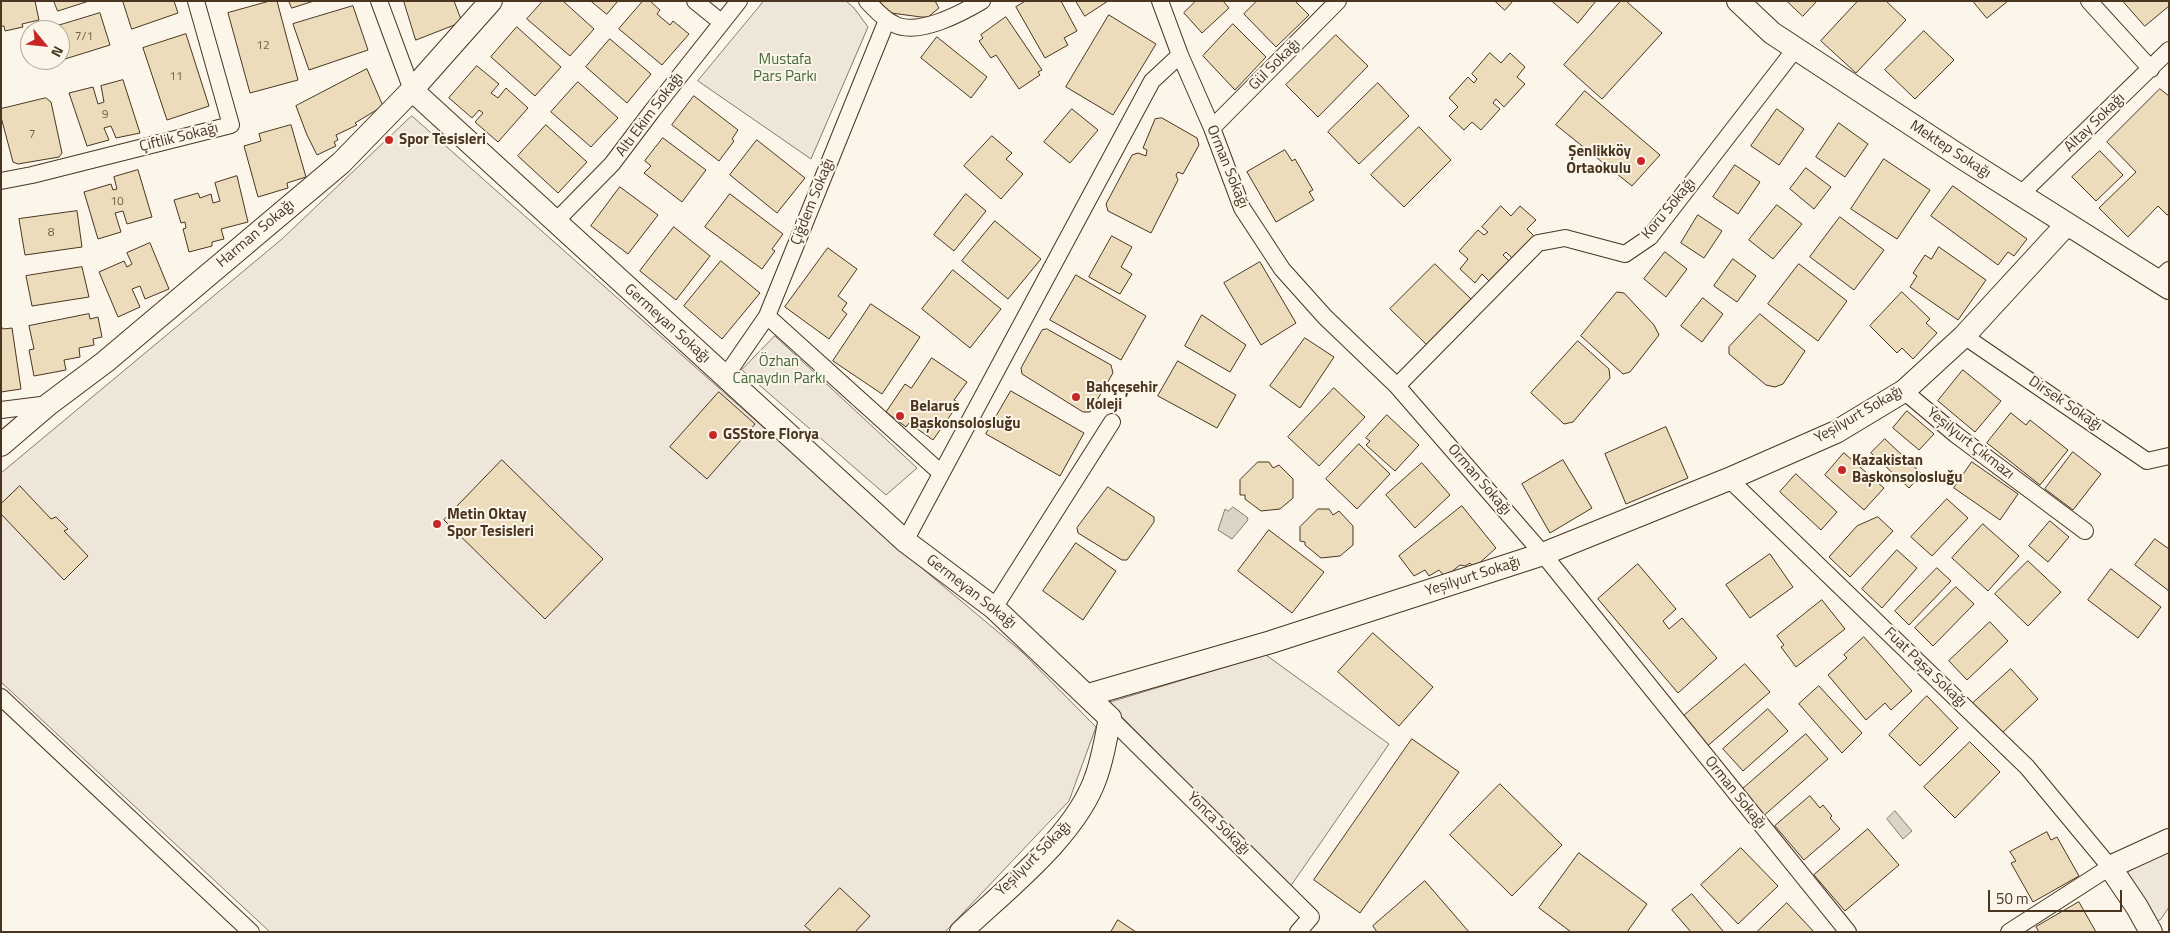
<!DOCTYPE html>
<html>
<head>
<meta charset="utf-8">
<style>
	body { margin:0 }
	#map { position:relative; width:2170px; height:933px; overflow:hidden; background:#fbf6e9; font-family:"Titillium Web",sans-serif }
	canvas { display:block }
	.frame { position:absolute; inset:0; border:2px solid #4a3520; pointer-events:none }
	.north { position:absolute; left:20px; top:20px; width:50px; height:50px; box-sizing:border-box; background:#fbf6e9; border:1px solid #b4a999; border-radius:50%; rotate:118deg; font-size:14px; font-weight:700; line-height:20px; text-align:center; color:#4a3520 }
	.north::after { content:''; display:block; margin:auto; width:18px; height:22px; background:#c62828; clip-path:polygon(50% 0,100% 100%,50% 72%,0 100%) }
	.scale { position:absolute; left:1988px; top:890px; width:134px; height:22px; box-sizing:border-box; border:2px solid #4a3520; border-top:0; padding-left:6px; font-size:15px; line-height:18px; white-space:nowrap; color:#4a3520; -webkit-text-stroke:4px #fbf6e9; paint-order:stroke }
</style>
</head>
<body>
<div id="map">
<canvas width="2170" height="933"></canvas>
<div class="frame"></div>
<div class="north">N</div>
<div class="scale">50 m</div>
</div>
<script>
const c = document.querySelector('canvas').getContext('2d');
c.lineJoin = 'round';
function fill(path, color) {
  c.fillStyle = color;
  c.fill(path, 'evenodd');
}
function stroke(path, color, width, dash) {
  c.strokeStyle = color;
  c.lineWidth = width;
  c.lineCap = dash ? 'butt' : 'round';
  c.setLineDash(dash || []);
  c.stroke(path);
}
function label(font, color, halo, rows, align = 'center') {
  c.font = font + ' "Titillium Web",sans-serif';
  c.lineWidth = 4;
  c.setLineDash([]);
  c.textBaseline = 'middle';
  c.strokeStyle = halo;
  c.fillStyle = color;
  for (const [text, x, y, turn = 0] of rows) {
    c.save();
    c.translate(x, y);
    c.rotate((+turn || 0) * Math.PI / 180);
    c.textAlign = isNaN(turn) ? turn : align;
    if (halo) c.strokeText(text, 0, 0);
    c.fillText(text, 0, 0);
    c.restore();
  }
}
const green = new Path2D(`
	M764 1H846L854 8 868 27 811 159 698 81Z
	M412 116 930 575 1022 652 1096 727 1069 801 945 932H270L1 682V473L282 239Z
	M775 336 917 468 886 495 742 370Z
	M1266 655 1389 744 1290 887 1108 703Z
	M2169 849V907L2161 919 2156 922 2128 874V867Z`);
const water = new Path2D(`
	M1233 507 1247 517 1248 520 1232 539 1218 530 1225 509 1228 511Z
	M1895 811 1912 831 1903 839 1887 819Z`);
const building = new Path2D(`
	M1 1H35L39 20 22 24 23 27 5 31 4 26H1Z
	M54 1H89L58 11Z
	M123 1H174L178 13 132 29Z
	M270 1H277L298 80 250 93 228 13Z
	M289 1H314L292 8Z
	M404 1H454L462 22 416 40Z
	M543 1H563L594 29 570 56 527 19Z
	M591 1H618L607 14Z
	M643 1H650L660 10 657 14 670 25 673 21 689 34 662 65 619 29Z
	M879 1H935L939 8 928 17H921L891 13Z
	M1026 1H1061L1077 31 1064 38 1068 45 1045 58 1016 7Z
	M1076 1H1108L1085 16Z
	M1196 1H1223L1229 8 1202 33 1184 13Z
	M1257 1H1295L1309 15 1276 47 1244 14Z
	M1495 1H1513L1505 10Z
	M1552 1H1596L1578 23Z
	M1621 1H1626L1662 33 1602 99 1564 65Z
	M1787 1H1817L1803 16Z
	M1858 1H1886L1906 20 1856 73 1821 41Z
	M1973 1H2008L1987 18Z
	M2123 1H2169V6L2145 26Z
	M353 6 368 50 309 70 293 24Z
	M100 13 110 45 65 59 60 45V30H55L54 27Z
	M1109 15 1156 44 1113 115 1066 87Z
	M1006 17 1042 70 1038 72 1040 75 1019 89 996 55 991 58 979 41 983 38 981 35Z
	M1233 24 1266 57 1235 90 1203 56Z
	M517 27 561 67 535 96 491 57Z
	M1924 31 1954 60 1915 99 1885 70Z
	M186 34 209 106 167 120 143 48Z
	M1336 35 1368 66 1318 117 1286 85Z
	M937 37 987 77 971 98 921 58Z
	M610 39 651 74 627 103 586 67Z
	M1490 53 1501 63 1510 53 1525 67 1517 77 1525 84 1504 107 1496 99 1493 103 1500 109 1481 130 1472 122 1464 130 1449 116 1458 107 1449 98 1468 77 1474 83 1477 79 1472 74Z
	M477 66 499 84 491 93 498 98 506 88 528 108 498 142 475 122 483 113 479 110 472 118 449 98Z
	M367 69 383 106 355 123 357 125 336 135 338 140 334 142 336 146 317 155 307 135 296 106Z
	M123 80 140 133 116 138 111 126 104 128 109 140 87 146 69 93 93 87 98 104 104 102 101 86Z
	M578 82 618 118 591 147 551 112Z
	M1378 83 1409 116 1359 164 1328 132Z
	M2160 89 2169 96V214L2167 215 2158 206 2128 237 2099 208 2136 172 2107 142Z
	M1585 91 1660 155 1632 186 1556 125Z
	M694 96 738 130 732 139 734 141 719 161 672 125Z
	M46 98 51 102 62 153 59 157 18 164 13 162 1 117V109Z
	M1072 109 1098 130 1070 163 1044 142Z
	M1777 109 1804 129 1779 165 1751 146Z
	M1162 118 1197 138 1199 145 1183 174 1178 172 1176 175 1178 180 1151 233 1108 211 1106 204 1132 155 1138 153 1146 156 1147 150 1143 148 1155 119Z
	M1839 123 1868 144 1845 177 1816 157Z
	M291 125 306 177 287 183 288 188 258 197 244 146 261 141 259 134Z
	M546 125 587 162 558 193 518 156Z
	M1419 127 1451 160 1404 207 1371 175Z
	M992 136 1012 153 1006 159 1023 174 1001 199 964 166Z
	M663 138 706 170 682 202 644 173 651 166 645 161Z
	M757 140 805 178 777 213 730 175Z
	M1285 150 1292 161 1295 159 1313 190 1309 192 1314 200 1276 222 1247 172Z
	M2100 151 2123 175 2096 201 2072 177Z
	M1884 159 1930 190 1897 239 1851 209Z
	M1735 165 1760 182 1738 214 1713 197Z
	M1806 168 1831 187 1814 209 1790 189Z
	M138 170 152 217 127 224 123 211 115 213 121 232 98 239 84 192 111 184 113 190 117 189 114 177Z
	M237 176 248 222 221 229 224 239 212 242V246L189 252 183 229 186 228 185 222 181 223 174 200 198 193 200 198 211 194 213 203 220 201 215 183Z
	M1953 186 2027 239 2014 256 2008 252 1998 265 1931 216Z
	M620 187 658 215 628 254 591 226Z
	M730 194 783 234 772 249 775 251 762 269 705 227Z
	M966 194 986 211 954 251 934 235Z
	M1777 205 1802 224 1773 259 1749 240Z
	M1501 206 1511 216 1520 206 1536 220 1527 229 1535 237 1514 260 1506 252 1503 255 1510 262 1491 283 1482 274 1475 283 1460 269 1468 259 1459 251 1478 230 1484 235 1488 232 1482 227Z
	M77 211 82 247 25 255 19 219Z
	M1698 215 1722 231 1704 258 1681 243Z
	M1840 217 1884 250 1854 290 1810 257Z
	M995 221 1041 259 1008 299 962 261Z
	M674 227 710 256 676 300 640 271Z
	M1112 236 1132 247 1121 267 1132 274 1120 294 1089 277Z
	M150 243 169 289 145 299 140 286 132 289 140 307 118 317 99 272 124 261 127 267 132 264 127 253Z
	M1939 247 1986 280 1958 320 1910 287 1917 276 1913 273 1925 255 1931 259Z
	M828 248 857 269 838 296 847 303 842 310 847 314 829 339 785 307Z
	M1665 252 1687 269 1666 297 1644 279Z
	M1733 259 1756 276 1737 302 1714 286Z
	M721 261 760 293 722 339 684 306Z
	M1260 262 1296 323 1261 345 1224 283Z
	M1435 264 1471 299 1427 345 1390 309Z
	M1799 264 1847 301 1818 341 1768 304Z
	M82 267 89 297 32 306 26 276Z
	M953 270 1001 309 970 348 922 309Z
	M1076 275 1146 316 1121 360 1050 320Z
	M1617 292 1624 293 1654 325 1659 335 1630 372 1623 374 1581 336Z
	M1902 292 1930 319 1926 323 1937 333 1913 359 1902 348 1897 353 1870 326Z
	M1703 298 1723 314 1702 342 1681 326Z
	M871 304 920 337 882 394 833 361Z
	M89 314 90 319 98 317 102 337 93 339 94 345 79 348 80 357 64 360 66 370 34 376 29 350 34 349 29 326Z
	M1760 314 1805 351 1783 384 1775 387 1766 385 1729 354V347Z
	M1202 315 1246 345 1230 372 1185 346Z
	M1 326 3 329 12 328 21 389 1 392Z
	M1047 329 1111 365 1113 373 1090 412H1083L1022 374 1021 368 1042 330Z
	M1305 338 1334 357 1300 408 1270 386Z
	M1578 341 1609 369 1610 378 1573 422 1564 424 1531 393Z
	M932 358 967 382 954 400 959 403 933 440 909 423 906 427 886 412 905 384 911 388Z
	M1178 361 1236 395 1217 428 1158 396Z
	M1963 370 2001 401 1975 432 1938 401Z
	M1334 388 1365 417 1319 466 1288 437Z
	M1011 391 1084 433 1060 476 986 434Z
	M719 392 755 424 707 479 670 447Z
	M1907 411 1934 434 1919 450 1893 428Z
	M2011 413 2026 425 2030 420 2068 450 2040 485 1987 443Z
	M1387 415 1419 445 1395 471 1366 445 1370 441 1366 438Z
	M1666 427 1688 478 1626 504 1605 454Z
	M1885 439 1922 474 1909 488 1871 453Z
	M1359 444 1390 474 1357 509 1326 479Z
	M2073 452 2101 474 2073 510 2045 489Z
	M1844 453 1884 488 1864 510 1825 475Z
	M502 460 603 559 545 619 444 520Z
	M1563 460 1592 508 1550 533 1522 484Z
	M1258 462H1269L1273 468 1279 465 1293 479V498L1280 509 1261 511 1245 499V495H1240V480Z
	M1972 462 2018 494 2000 520 1954 488Z
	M1422 463 1450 495 1415 528 1386 495Z
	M1796 474 1837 512 1821 530 1780 492Z
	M20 486 51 519 56 517 68 529 64 531 88 556 64 580 1 514V504Z
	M1108 487 1154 517V522L1127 560H1122L1078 533 1077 528Z
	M1947 499 1968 518 1932 556 1911 537Z
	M1462 506 1496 548 1474 568 1470 563 1465 566 1460 565 1445 577 1439 570 1429 576 1425 570 1414 576 1399 556Z
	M1318 509H1329L1333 515 1339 511 1353 526V545L1340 556 1321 558 1305 545V542L1300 541V527Z
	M1878 517 1893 531 1850 577 1829 557 1857 526Z
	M2050 521 2069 537 2048 562 2029 546Z
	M1983 524 2019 556 1988 591 1952 558Z
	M1269 530 1324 572 1292 613 1238 571Z
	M2155 539 2169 549V591L2135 565Z
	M1076 543 1116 571 1083 620 1043 591Z
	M1897 550 1917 568 1882 608 1862 589Z
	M1770 554 1793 587 1750 618 1726 585Z
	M2028 561 2061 592 2028 626 1995 594Z
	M1638 564 1676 609 1663 621 1669 629 1682 618 1717 658 1678 693 1598 599Z
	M1937 568 1951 581 1909 625 1895 611Z
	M2111 569 2161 607 2138 638 2088 600Z
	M1956 587 1974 604 1933 646 1915 628Z
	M1822 600 1845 629 1796 667 1781 647 1784 645 1777 636Z
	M1990 622 2008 641 1967 680 1949 661Z
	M1373 633 1433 687 1399 726 1338 672Z
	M1864 637 1912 691 1891 710 1885 703 1866 720 1828 675 1847 658 1844 655Z
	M1745 664 1770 692 1704 749 1680 719Z
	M2011 669 2038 699 2001 734 1973 703Z
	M1819 686 1862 733 1842 753 1799 704Z
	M1927 696 1958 728 1920 766 1889 735Z
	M1768 709 1788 731 1743 771 1723 749Z
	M1806 734 1828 759 1760 819 1738 793Z
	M1412 739 1459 772 1360 913 1314 880Z
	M1970 742 2000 772 1955 818 1924 787Z
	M1500 784 1562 845 1512 896 1450 835Z
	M1810 796 1820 808 1823 805 1832 816 1830 818 1840 829 1804 860 1775 826Z
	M1868 829 1899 865 1845 911 1814 875Z
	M2047 832 2051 840 2057 837 2079 876 2033 902 2011 863 2016 861 2010 852Z
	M1741 848 1778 886 1738 924 1701 885Z
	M1579 853 1647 904 1627 932H1571L1539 908Z
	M1425 881 1469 932H1377L1373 926Z
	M840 888 870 916 855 932H812L805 926Z
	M1692 894 1723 931V932H1691L1672 910Z
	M2079 902 2096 932H2039L2036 927Z
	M1787 903 1814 932H1757Z
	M1118 920 1136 932H1111Z`);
const street = new Path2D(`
	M379 1 412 90
	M695 1 721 22
	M867 1C875 9 883 19 894 24 917 37 962 13 982 1
	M1160 1 1180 55 1212 128 1242 208 1282 269 1325 317 1397 386 1543 554 1848 932
	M2089 1 2151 69
	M1212 128 1338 1
	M1 181 32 175 231 125 196 1
	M2020 195 2169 50
	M555 222 612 164 652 111 739 1
	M2157 281 2169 270
	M767 316 941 473
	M1964 336 2147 461 2169 456
	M725 377 767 316 887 20
	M1397 386 1538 243 1565 238 1625 254 1650 237 1796 48
	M1904 391 1955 434 2085 531
	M1 410 49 404
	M1729 479 2027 767 2110 867 2009 932
	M905 541 1152 81 1180 55
	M994 608 1112 422
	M1 697 251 932
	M1110 718 1311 917 1298 932`);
const secondary = new Path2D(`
	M1738 1 1772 33 1961 157 2169 288
	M412 90 905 541 994 608 1110 718C1106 737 1103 758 1096 777 1076 836 1005 890 961 932
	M1 445 49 404 105 362 341 163 412 90 491 1
	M1088 695 1271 642 1543 554 1729 479 1836 432 1904 391 1964 336 2067 224
	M2151 932 2137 907 2110 867 2169 840`);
const markers = [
	[389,140,5,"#c62828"],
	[1641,161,5,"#c62828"],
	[1076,397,5,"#c62828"],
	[900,416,5,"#c62828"],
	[713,435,5,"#c62828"],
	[1842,470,5,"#c62828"],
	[437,524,5,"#c62828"]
];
const numberNames = [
	["7/1",84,37],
	["12",263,46],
	["11",176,77],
	["9",105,115],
	["7",32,135],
	["10",117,202],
	["8",51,233]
];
const parkNames = [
	["Mustafa",785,60],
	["Pars Parkı",785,77],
	["Özhan",779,362],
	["Canaydın Parkı",779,379]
];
const streetNames = [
	["Gül Sokağı",1275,65,-45],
	["Altı Ekim Sokağı",650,115,-53],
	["Altay Sokağı",2095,123,-44],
	["Çiftlik Sokağı",179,138,-14],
	["Mektep Sokağı",1950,150,33],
	["Orman Sokağı",1227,167,68],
	["Çiğdem Sokağı",813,202,-68],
	["Koru Sokağı",1669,209,-50],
	["Harman Sokağı",256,234,-40],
	["Germeyan Sokağı",667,324,42],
	["Dirsek Sokağı",2065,404,34],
	["Yeşilyurt Sokağı",1859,415,-30],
	["Yeşilyurt Çıkmazı",1970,444,38],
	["Orman Sokağı",1479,480,49],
	["Yeşilyurt Sokağı",1473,577,-18],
	["Germeyan Sokağı",971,592,38],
	["Fuat Paşa Sokağı",1925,668,44],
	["Orman Sokağı",1735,793,51],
	["Yonca Sokağı",1218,824,45],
	["Yeşilyurt Sokağı",1034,859,-45]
];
const poiNames = [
	["Spor Tesisleri",399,140],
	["Şenlikköy",1631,152,"right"],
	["Ortaokulu",1631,169,"right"],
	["Bahçeşehir",1086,388],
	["Koleji",1086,405],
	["Belarus",910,407],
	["Başkonsolosluğu",910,424],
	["GSStore Florya",723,435],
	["Kazakistan",1852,461],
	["Başkonsolosluğu",1852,478],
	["Metin Oktay",447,515],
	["Spor Tesisleri",447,532]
];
fill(green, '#ede6d9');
stroke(green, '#887966', 1);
fill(water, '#dcd4c6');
stroke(water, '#887966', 1);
fill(building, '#ecdcbc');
stroke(building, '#4a3520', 1);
stroke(street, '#4a3520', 18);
stroke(secondary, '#4a3520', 24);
stroke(street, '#fbf6e9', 16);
stroke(secondary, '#fbf6e9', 22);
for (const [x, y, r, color] of markers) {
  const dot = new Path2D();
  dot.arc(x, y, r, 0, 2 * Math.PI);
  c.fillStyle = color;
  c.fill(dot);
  stroke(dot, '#fbf6e9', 2);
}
label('12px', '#725f47', null, numberNames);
label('15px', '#436837', '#fbf6e9', parkNames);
label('15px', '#4a3520', '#fbf6e9', streetNames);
label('bold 15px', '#4a3520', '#fbf6e9', poiNames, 'left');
</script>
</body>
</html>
